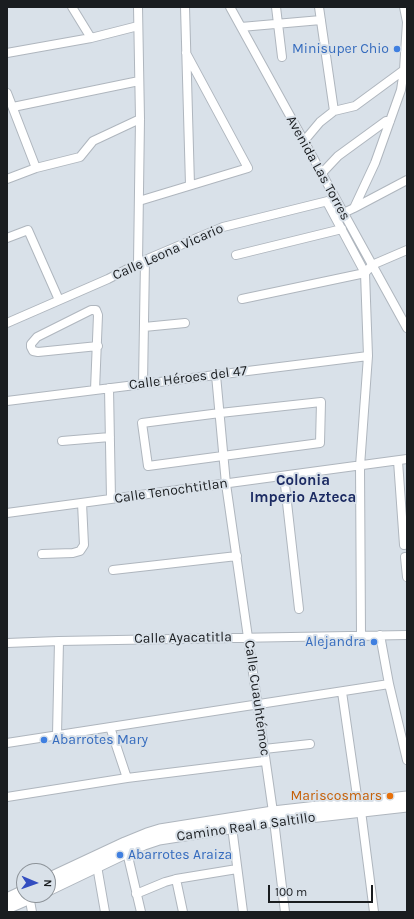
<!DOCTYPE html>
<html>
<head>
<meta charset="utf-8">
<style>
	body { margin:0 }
	#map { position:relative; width:414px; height:919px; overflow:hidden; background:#d9e1e9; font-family:Karla,sans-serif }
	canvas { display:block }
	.frame { position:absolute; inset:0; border:8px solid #1a1d20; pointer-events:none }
	.north { position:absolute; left:16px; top:863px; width:40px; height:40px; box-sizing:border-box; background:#d9e1e9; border:1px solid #8d9399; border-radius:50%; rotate:92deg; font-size:11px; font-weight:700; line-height:16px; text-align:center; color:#1a1d20 }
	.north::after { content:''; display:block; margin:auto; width:14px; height:18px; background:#334ec0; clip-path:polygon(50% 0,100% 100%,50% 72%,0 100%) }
	.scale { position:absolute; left:268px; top:885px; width:105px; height:18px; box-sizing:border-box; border:2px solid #1a1d20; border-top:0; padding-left:5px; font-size:12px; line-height:14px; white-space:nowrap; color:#1a1d20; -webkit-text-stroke:3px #d9e1e9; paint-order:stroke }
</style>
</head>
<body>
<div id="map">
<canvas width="414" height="919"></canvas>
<div class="frame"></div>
<div class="north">N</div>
<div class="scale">100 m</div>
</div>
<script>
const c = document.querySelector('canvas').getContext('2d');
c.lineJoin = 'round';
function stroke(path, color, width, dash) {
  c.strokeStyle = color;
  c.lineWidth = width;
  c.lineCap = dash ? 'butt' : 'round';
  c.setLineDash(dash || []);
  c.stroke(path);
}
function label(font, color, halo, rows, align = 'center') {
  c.font = font + ' Karla,sans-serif';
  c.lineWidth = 4;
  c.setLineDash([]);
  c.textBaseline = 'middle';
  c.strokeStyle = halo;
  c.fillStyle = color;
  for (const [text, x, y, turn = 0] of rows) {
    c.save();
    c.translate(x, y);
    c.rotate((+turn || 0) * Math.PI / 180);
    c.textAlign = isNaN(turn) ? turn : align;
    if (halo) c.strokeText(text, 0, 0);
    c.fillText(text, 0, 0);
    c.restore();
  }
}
const minor = new Path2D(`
	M72 7 91 38
	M138 7 140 119 138 263
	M185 7 190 185
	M230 7 407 328
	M276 7 282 57
	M319 7 334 111
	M241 27 321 20
	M7 53 91 38 138 26
	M7 93 36 168
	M13 107 139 81
	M304 141 320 122 334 111 355 106 404 70
	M322 173 338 156 386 121H390
	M7 179 36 168 80 157 93 141 140 119
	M139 201 248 168 186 53
	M327 202 335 217
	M354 208 407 180
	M7 238 28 230 59 300
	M236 255 342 229
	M242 299 365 273 372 265 407 250
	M7 323 108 279 145 260 223 227 336 199
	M144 327 185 323
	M216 375 226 484 273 812 285 912
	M143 384 145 260
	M109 388 111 499
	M95 390 98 315 96 310H91L37 337 31 344V347L33 351 38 352 98 346
	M7 401 368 356
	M321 402 320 443 148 466 142 423 220 413Z
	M62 441 110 437
	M398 461 404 545
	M284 476 299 609
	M7 513 407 459
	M42 554 73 553 80 551 84 545 82 503
	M405 557 407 577
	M113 570 237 556
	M361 635 360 466 368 356 365 273 335 217 354 208 375 163 401 90 404 70 407 22 404 7
	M380 635 389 684 407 760
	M7 643 59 641 407 635
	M342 692 358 803
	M110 727 127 778
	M57 735 59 641
	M7 743 389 684
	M264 749 310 744
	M7 797 127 778 265 761
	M361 811 374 912
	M232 827 243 912
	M126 848 141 912
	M97 866 105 912
	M176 879 183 912
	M136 894 165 882 176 879 237 869
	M29 895 32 912`);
const tertiary = new Path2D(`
	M48 879 125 843 147 834 160 830 273 812 407 797
	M48 890 144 844 159 839 274 821 407 806
	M7 899 24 891
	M7 908 37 895`);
const markers = [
	[397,49,4,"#3f7fe0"],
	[374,642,4,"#3f7fe0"],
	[44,740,4,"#3f7fe0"],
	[390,796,4,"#e8710a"],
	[120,855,4,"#3f7fe0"]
];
const shopNames = [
	["Minisuper Chio",389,49],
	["Alejandra",366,642],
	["Abarrotes Mary",52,740,"left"],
	["Abarrotes Araiza",128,855,"left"]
];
const streetNames = [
	["Avenida Las Torres",318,168,61],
	["Calle Leona Vicario",168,252,-24],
	["Calle Héroes del 47",188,378,-7],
	["Calle Tenochtitlan",171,491,-8],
	["Calle Ayacatitla",183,638,-1],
	["Calle Cuauhtémoc",257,698,82],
	["Camino Real a Saltillo",246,827,-8]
];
const foodNames = [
	["Mariscosmars",382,796]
];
const neighbourhoodNames = [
	["Colonia",303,481],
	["Imperio Azteca",303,498]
];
stroke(minor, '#afb6be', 10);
stroke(tertiary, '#afb6be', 13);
stroke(minor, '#fff', 8);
stroke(tertiary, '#fff', 11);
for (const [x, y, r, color] of markers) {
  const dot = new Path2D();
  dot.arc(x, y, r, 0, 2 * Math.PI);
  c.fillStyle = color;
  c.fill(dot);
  stroke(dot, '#d9e1e9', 1.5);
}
label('14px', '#366cbe', '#d9e1e9', shopNames, 'right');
label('14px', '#1a1d20', '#d9e1e9', streetNames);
label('14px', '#c56008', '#d9e1e9', foodNames, 'right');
label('bold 15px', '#1b2a62', '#d9e1e9', neighbourhoodNames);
</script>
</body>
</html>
